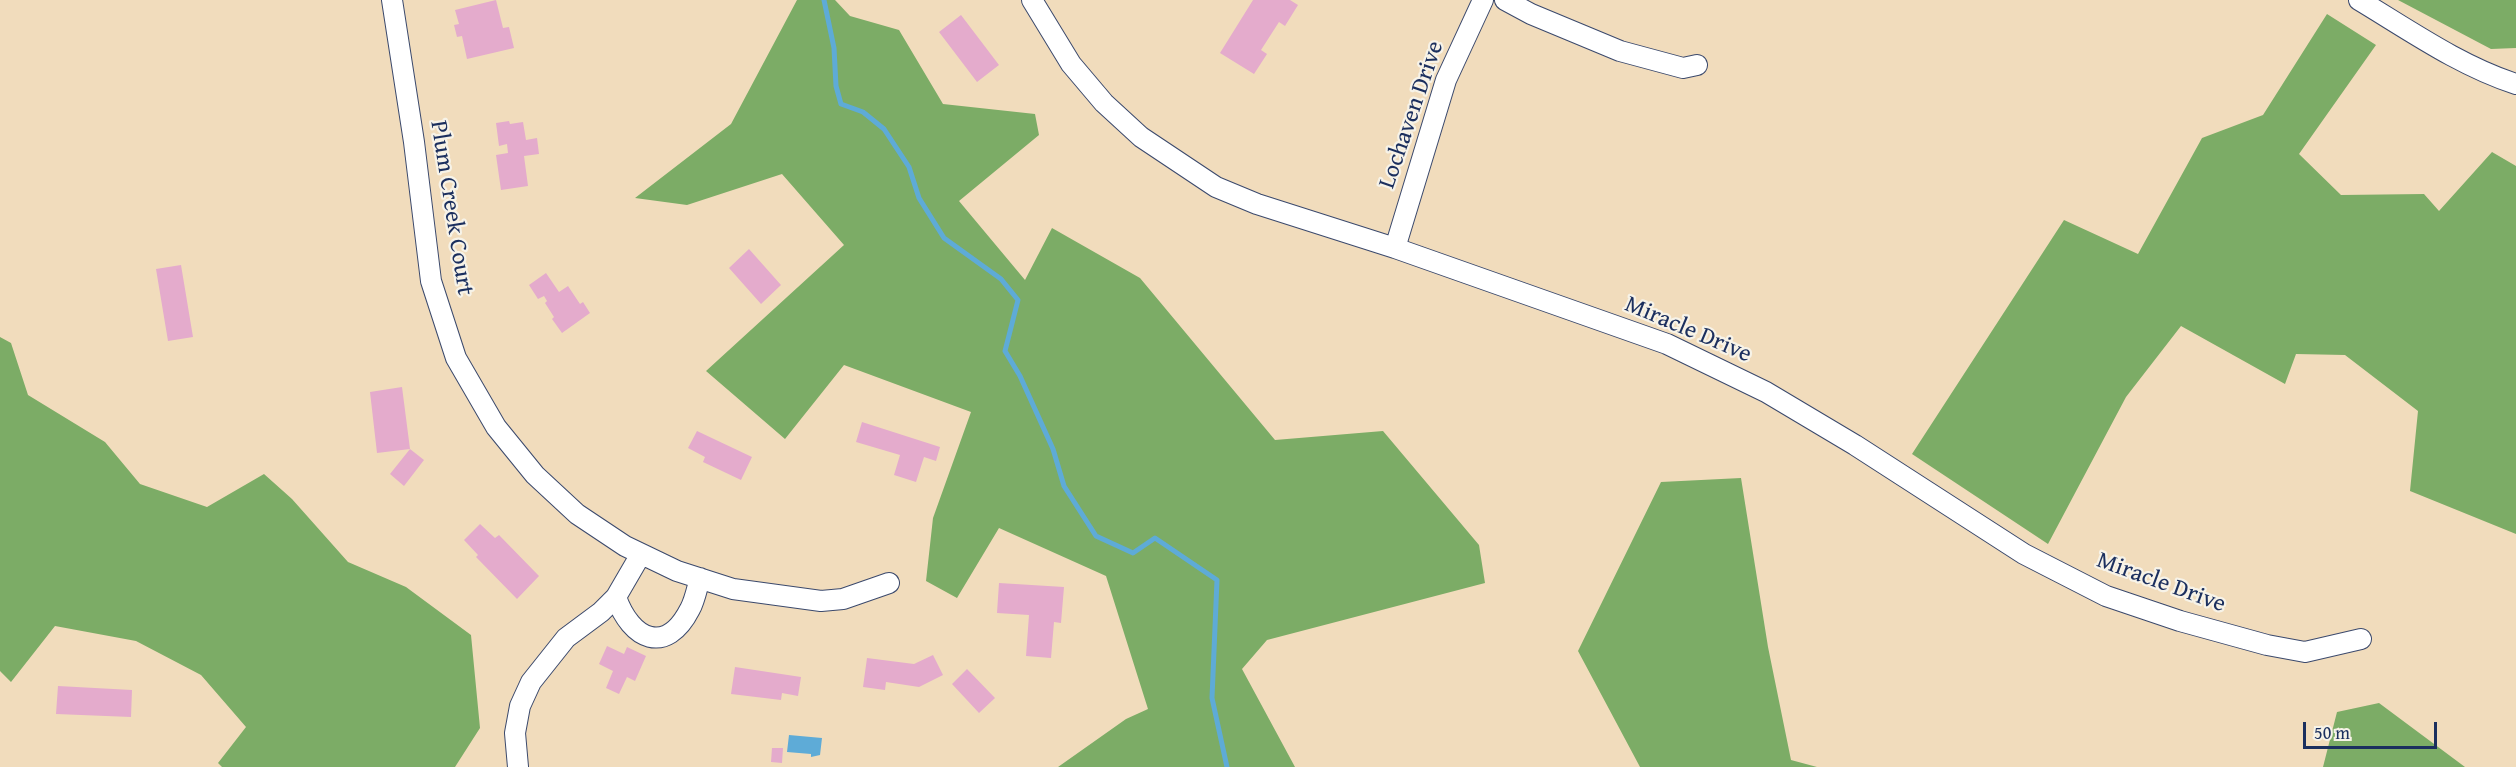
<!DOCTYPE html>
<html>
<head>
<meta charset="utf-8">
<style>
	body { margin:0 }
	#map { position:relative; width:2516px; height:767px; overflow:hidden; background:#f1dcbc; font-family:"Gentium Book Plus",serif }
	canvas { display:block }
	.scale { position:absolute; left:2303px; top:722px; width:134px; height:27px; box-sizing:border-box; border:3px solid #1b2f5e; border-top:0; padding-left:8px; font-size:18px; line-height:21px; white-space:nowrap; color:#1b2f5e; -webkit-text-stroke:4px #f7f3e8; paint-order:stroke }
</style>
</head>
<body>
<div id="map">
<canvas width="2516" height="767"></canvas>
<div class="scale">50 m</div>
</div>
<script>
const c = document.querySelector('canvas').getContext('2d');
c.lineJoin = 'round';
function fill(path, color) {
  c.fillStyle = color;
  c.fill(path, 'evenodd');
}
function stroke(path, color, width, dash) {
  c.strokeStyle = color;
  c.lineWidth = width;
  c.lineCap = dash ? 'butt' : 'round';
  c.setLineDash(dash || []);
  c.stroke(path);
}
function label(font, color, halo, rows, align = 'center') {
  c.font = font + ' "Gentium Book Plus",serif';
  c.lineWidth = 4.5;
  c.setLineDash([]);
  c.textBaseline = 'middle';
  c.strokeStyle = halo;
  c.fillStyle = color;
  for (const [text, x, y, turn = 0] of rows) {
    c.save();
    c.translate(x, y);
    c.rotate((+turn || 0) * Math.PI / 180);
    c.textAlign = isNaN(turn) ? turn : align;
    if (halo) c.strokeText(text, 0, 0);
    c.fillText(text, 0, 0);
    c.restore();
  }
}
const forest = new Path2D(`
	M797 0H835L850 16 899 30 943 104 1035 114 1039 135 959 201 1025 280 1052 228 1140 278 1275 440 1383 431 1479 545 1485 583 1267 640 1242 669 1295 767H1058L1126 719 1148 709 1106 576 999 528 957 598 926 581 933 518 971 412 844 365 785 439 706 371 844 245 782 174 687 205 635 198 731 124Z
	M2398 0H2516V48L2491 49Z
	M2327 14 2376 45 2299 154 2341 195 2424 194 2439 211 2492 152 2516 166V534L2410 491 2418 411 2345 355 2296 354 2285 384 2181 326 2126 397 2048 544 1912 454 2064 220 2138 254 2202 138 2263 115Z
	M0 337 11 343 28 395 105 442 140 484 207 507 264 474 292 499 348 562 406 587 471 635 480 728 455 767H222L218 763 246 727 201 675 136 641 55 626 11 682 0 671Z
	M1741 478 1768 647 1791 760 1817 767H1640L1578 651 1661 482Z
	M2379 703 2465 767H2323L2337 712Z`);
const water = new Path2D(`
	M789 735 822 738 820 755 811 757V754L787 752Z`);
const stream = new Path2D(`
	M824 0 834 48 836 86 841 104 863 112 884 129 909 167 919 198 944 238 1001 279 1018 300 1005 351 1020 376 1053 449 1064 486 1096 536 1133 553 1155 538 1217 580 1212 698 1227 767`);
const building = new Path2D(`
	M496 0 503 28 509 27 514 48 467 59 462 36 457 37 454 25 459 24 455 10Z
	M1253 0H1290L1298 5 1285 26 1279 22 1261 50 1267 54 1254 74 1220 53Z
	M961 15 999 65 977 82 939 32Z
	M509 121 510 124 523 122 526 140 537 138 539 154 524 156 528 186 501 190 496 155 508 153 507 144 499 146 496 123Z
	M749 249 781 285 761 304 729 268Z
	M181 265 193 337 168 341 156 269Z
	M546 273 559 292 568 286 580 304 583 302 590 313 562 333 552 319 554 317 545 303 547 301 544 296 538 299 529 285Z
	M402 387 410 449 377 453 370 392Z
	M862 422 940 447 936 461 924 457 916 482 894 475 900 455 856 442Z
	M697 431 752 457 741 480 703 462 705 457 688 448Z
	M410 449 424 460 404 486 390 474Z
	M480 524 495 538 499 535 539 576 517 599 476 557 478 555 464 540Z
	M999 583 1064 587 1061 623 1054 622 1051 658 1026 656 1029 615 997 613Z
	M607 646 624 654 627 647 646 656 635 681 627 677 619 694 606 688 613 671 599 664Z
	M933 655 943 675 919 687 886 682 885 690 863 687 867 658 914 664Z
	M735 667 801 677 798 696 782 693 781 700 731 694Z
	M967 669 995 698 979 713 952 684Z
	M58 686 132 690 131 717 56 714Z
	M772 748H783L782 763 771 762Z`);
const minor = new Path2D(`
	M392 0 414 142 431 281 456 358 496 427 535 475 577 514 625 546 677 571 733 589 821 601 843 599 889 583
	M1032 0 1071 64 1104 103 1141 137 1216 187 1257 204 1395 248 1667 344 1766 392 1855 445 2024 554 2106 596 2180 621 2267 645 2305 652 2361 639
	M1505 0 1531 14 1620 51 1683 68 1697 65
	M2359 0C2409 30 2460 66 2516 84
	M1395 248 1446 80 1483 0
	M616 597C631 640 666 656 690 609 695 600 697 588 700 578
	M518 767 515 733 520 706 531 682 566 638 601 612 616 597 641 554`);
const streetNames = [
	["Lochaven Drive",1412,115,-71],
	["Plum Creek Court",451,208,81],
	["Miracle Drive",1688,330,23],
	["Miracle Drive",2161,583,20]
];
fill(forest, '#7cac66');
fill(water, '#5eabd7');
stroke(stream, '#5eabd7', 5);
fill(building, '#e4abcc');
stroke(minor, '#3b496c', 22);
stroke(minor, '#fff', 20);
label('24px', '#1b2f5e', '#f7f3e8', streetNames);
</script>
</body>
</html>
